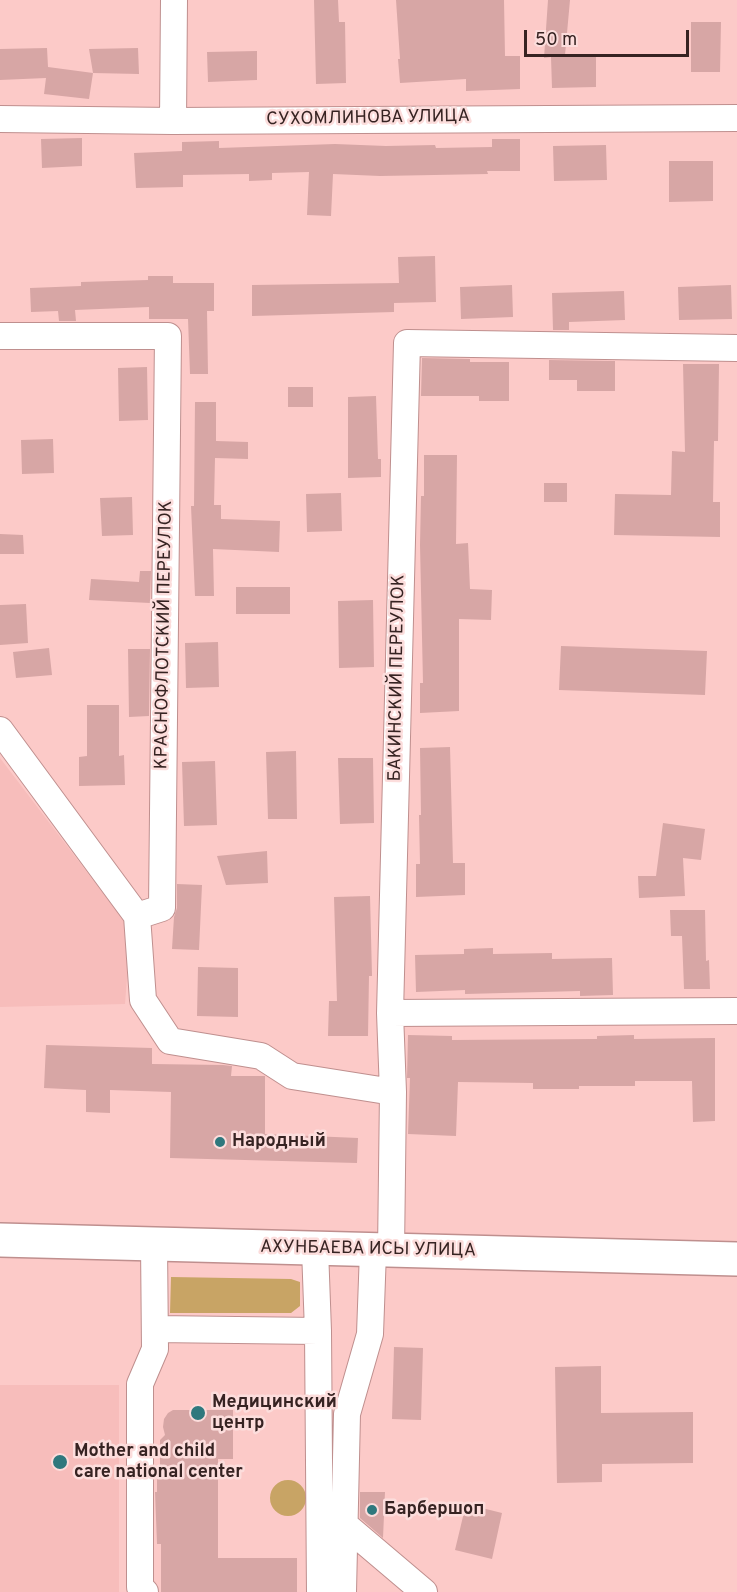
<!DOCTYPE html>
<html>
<head>
<meta charset="utf-8">
<style>
	body { margin:0 }
	#map { position:relative; width:737px; height:1592px; overflow:hidden; background:#fccac8; font-family:Overpass,sans-serif }
	canvas { display:block }
	.scale { position:absolute; left:524px; top:30px; width:165px; height:27px; box-sizing:border-box; border:3px solid #362322; border-top:0; padding-left:8px; font-size:18px; line-height:21px; white-space:nowrap; color:#362322; -webkit-text-stroke:4px #fcdddc; paint-order:stroke }
</style>
</head>
<body>
<div id="map">
<canvas width="737" height="1592"></canvas>
<div class="scale">50 m</div>
</div>
<script>
const c = document.querySelector('canvas').getContext('2d');
c.lineJoin = 'round';
function fill(path, color) {
  c.fillStyle = color;
  c.fill(path, 'evenodd');
}
function stroke(path, color, width, dash) {
  c.strokeStyle = color;
  c.lineWidth = width;
  c.lineCap = dash ? 'butt' : 'round';
  c.setLineDash(dash || []);
  c.stroke(path);
}
function label(font, color, halo, rows, align = 'center') {
  c.font = font + ' Overpass,sans-serif';
  c.lineWidth = 5;
  c.setLineDash([]);
  c.textBaseline = 'middle';
  c.strokeStyle = halo;
  c.fillStyle = color;
  for (const [text, x, y, turn = 0] of rows) {
    c.save();
    c.translate(x, y);
    c.rotate((+turn || 0) * Math.PI / 180);
    c.textAlign = isNaN(turn) ? turn : align;
    if (halo) c.strokeText(text, 0, 0);
    c.fillText(text, 0, 0);
    c.restore();
  }
}
const built = new Path2D(`
	M0 758 125 922 129 952 125 1004 0 1007Z
	M0 1385H119V1592H0Z`);
const green = new Path2D(`
	M171 1277 291 1279 300 1282V1306L291 1313H170Z
	M270 1498a18 18 0 1 1 36 0a18 18 0 1 1-36 0Z`);
const building = new Path2D(`
	M314 0H338L339 22H345L346 83 316 84Z
	M396 0H504L505 56H520V89L466 91V79L400 83 398 59H400Z
	M548 0H570L565 55H596V87L552 88 551 57 544 58Z
	M691 22H721L720 72H691Z
	M47 48 48 67 93 73 89 99 44 94 46 78 0 80V49Z
	M138 48 139 74 93 73 89 49Z
	M257 51V80L208 82 207 52Z
	M82 138V166L42 168 41 139Z
	M492 139H520V171H487L488 174 380 176 333 174 331 216 307 215 309 172 272 173V180L249 181V174L183 175V187L136 188 134 153 182 151V142L219 141V148L335 144 386 146 435 145 436 148 492 147Z
	M606 145 607 180 554 181 553 146Z
	M669 161H713V201L669 202Z
	M435 256 436 302 394 303V312L252 316V285L399 283 398 257Z
	M148 276H173V283H214V311H207L208 374H190L188 319H149V307L75 310 76 321H59L58 311 31 312 30 288 81 286V282L148 280Z
	M512 285 513 317 461 319 460 287Z
	M731 285 732 319 679 320 678 287Z
	M624 291 625 320 569 322V330H553L552 293Z
	M422 358 470 359V362H509V401H479V396H421Z
	M549 360 615 361V391H577V380H549Z
	M683 364H719L718 441H714L713 502H720V537L614 535 615 494 671 495 672 451 685 452Z
	M147 367 148 420 119 421 118 368Z
	M288 387H313V407H288Z
	M376 396 378 459H381V477L348 478V397Z
	M195 402H216V441L248 442V459L215 458 214 505H221V519L280 521 279 552 213 549 214 596H195L191 506H194Z
	M53 439 54 473 22 474 21 440Z
	M424 455H457L456 544 468 543 470 589 492 590 491 620 459 619V711L420 713V683H423L420 545 421 496H424Z
	M544 483H567V502H544Z
	M341 493 342 531 307 532 306 494Z
	M132 497 133 535 102 536 100 498Z
	M0 534 23 535 24 554H0Z
	M140 571H151L150 603 89 600 91 579 139 582Z
	M236 587H290V614H236Z
	M373 600 374 667 339 668 338 601Z
	M26 604 28 643 0 645V605Z
	M218 642 219 687 186 688 185 643Z
	M561 646 707 651 705 695 559 690Z
	M49 648 52 675 16 678 13 652Z
	M128 649H150L149 716 129 717Z
	M87 705H119V756L124 755 125 785 79 786V757L87 756Z
	M450 747 453 863H465V895L416 897V864H420L419 815H421L420 748Z
	M296 751 297 819H268L266 752Z
	M338 758H373L374 823 340 824Z
	M215 761 217 825 184 826 182 762Z
	M663 823 705 829 701 860 683 858 685 896 639 898 638 876H656Z
	M267 851 268 883 226 885 217 856Z
	M177 884 202 885 199 950 172 949 174 917 177 908Z
	M370 896 372 976H369L368 1036H328L329 1001H337L334 897Z
	M670 910H705L706 961 709 960 710 989H684L682 936H671Z
	M493 948V954L552 953V959L612 958 613 995 580 996V991L465 994V990L416 992 415 955 464 954V949Z
	M198 967 238 968V1017L197 1016Z
	M408 1035 452 1036V1040L597 1039V1036L634 1035V1039L715 1038V1121L693 1122 692 1081H635V1086H579V1089H533V1083L458 1082 456 1136 408 1134 410 1078H407Z
	M46 1045 152 1048V1064L223 1065 232 1066 231 1076H265V1134L358 1138 357 1163 170 1158 171 1092 110 1090V1113L86 1112V1090L44 1088Z
	M394 1347 423 1348 421 1420 392 1419Z
	M601 1366V1413L693 1412V1463L602 1464V1482L557 1483 555 1367Z
	M173 1410H233V1459H218V1558H297V1592H161V1544H157L155 1492H157V1475H160V1440L165 1435 163 1427 164 1419 168 1413Z
	M360 1492H385L383 1538 360 1518Z
	M466 1504 502 1513 492 1559 455 1550Z`);
const minor = new Path2D(`
	M0 119 173 121 737 118
	M173 121 174 0
	M0 336H168L162 908 137 916
	M0 730 137 916 143 1000 170 1041 261 1056 292 1076 393 1092
	M390 1013 737 1011
	M315 1249 318 1331 320 1592
	M391 1252 393 1092 390 1013 407 343 737 348
	M155 1329 318 1331
	M345 1525 424 1592
	M145 1592 140 1587V1384L155 1349 154 1244
	M343 1592 347 1414 370 1334 373 1251`);
const primary = new Path2D(`
	M0 1240 737 1259`);
const markers = [
	[220,1142,6,"#2f787d"],
	[198,1413,8,"#2f787d"],
	[60,1462,8,"#2f787d"],
	[372,1510,6,"#2f787d"]
];
const streetNames = [
	["СУХОМЛИНОВА УЛИЦА",368,119,-1],
	["КРАСНОФЛОТСКИЙ ПЕРЕУЛОК",165,635,-89],
	["БАКИНСКИЙ ПЕРЕУЛОК",398,678,-89],
	["АХУНБАЕВА ИСЫ УЛИЦА",368,1250,1]
];
const poiNames = [
	["Народный",232,1142],
	["Медицинский",212,1403],
	["центр",212,1424],
	["Mother and child",74,1452],
	["care national center",74,1473],
	["Барбершоп",384,1510]
];
fill(built, '#f7bdbb');
fill(green, '#c8a465');
fill(building, '#d7a6a5');
stroke(minor, '#bf8f8e', 28);
stroke(primary, '#bf8f8e', 36);
stroke(minor, '#fff', 26);
stroke(primary, '#fff', 33);
for (const [x, y, r, color] of markers) {
  const dot = new Path2D();
  dot.arc(x, y, r, 0, 2 * Math.PI);
  c.fillStyle = color;
  c.fill(dot);
  stroke(dot, '#fcdddc', 2);
}
label('18px', '#362322', '#fcdddc', streetNames);
label('bold 18px', '#362322', '#fcdddc', poiNames, 'left');
</script>
</body>
</html>
